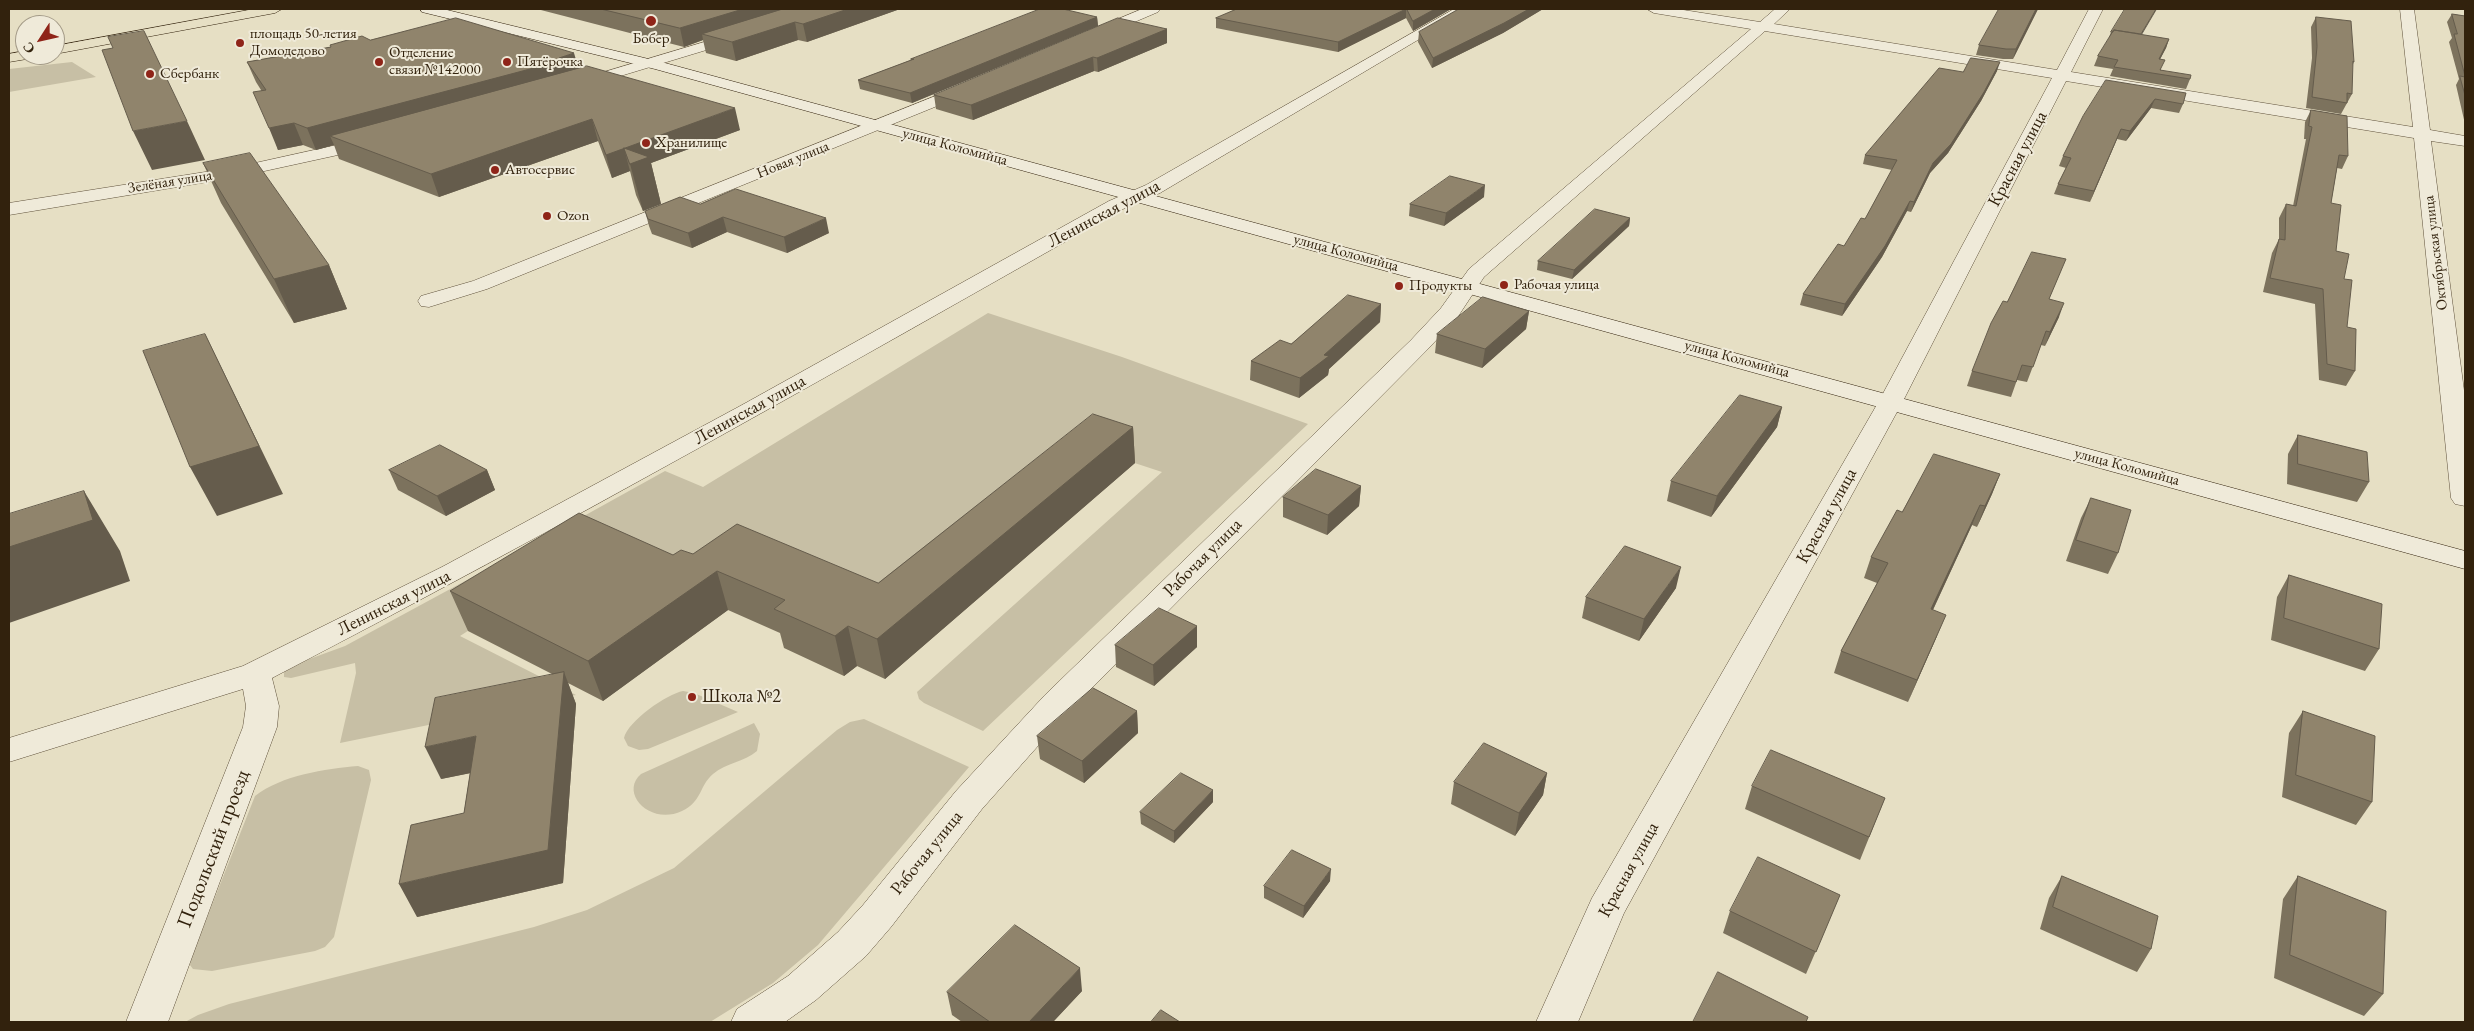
<!DOCTYPE html>
<html>
<head>
<meta charset="utf-8">
<style>
	body { margin:0 }
	#map { position:relative; width:2474px; height:1031px; overflow:hidden; background:#e6dfc4; font-family:"EB Garamond",serif }
	canvas { display:block }
	.frame { position:absolute; inset:0; border:10px solid #32220d; pointer-events:none }
	.north { position:absolute; left:15px; top:15px; width:50px; height:50px; box-sizing:border-box; background:#efead9; border:1px solid #a39a87; border-radius:50%; rotate:235deg; font-size:14px; font-weight:700; line-height:20px; text-align:center; color:#32220d }
	.north::after { content:''; display:block; margin:auto; width:18px; height:22px; background:#8f2418; clip-path:polygon(50% 0,100% 100%,50% 72%,0 100%) }
</style>
</head>
<body>
<div id="map">
<canvas width="2474" height="1031"></canvas>
<div class="frame"></div>
<div class="north">С</div>
</div>
<script>
const c = document.querySelector('canvas').getContext('2d');
c.lineJoin = 'round';
function fill(path, color) {
  c.fillStyle = color;
  c.fill(path, 'evenodd');
}
function stroke(path, color, width, dash) {
  c.strokeStyle = color;
  c.lineWidth = width;
  c.lineCap = dash ? 'butt' : 'round';
  c.setLineDash(dash || []);
  c.stroke(path);
}
function label(font, color, halo, rows, align = 'center') {
  c.font = font + ' "EB Garamond",serif';
  c.lineWidth = 4;
  c.setLineDash([]);
  c.textBaseline = 'middle';
  c.strokeStyle = halo;
  c.fillStyle = color;
  for (const [text, x, y, turn = 0] of rows) {
    c.save();
    c.translate(x, y);
    c.rotate((+turn || 0) * Math.PI / 180);
    c.textAlign = isNaN(turn) ? turn : align;
    if (halo) c.strokeText(text, 0, 0);
    c.fillText(text, 0, 0);
    c.restore();
  }
}
const green = new Path2D(`
	M72 62 96 77 9 92V69Z
	M988 313 1122 357 1308 424 983 731 924 703 919 699 917 692 1162 472 1083 446 886 622 704 593 537 542 665 471 703 487Z
	M513 555 555 575 460 636 576 695 340 743 356 673 355 663 291 678 284 677V670L293 665 345 646Z
	M683 691 694 693 738 712 648 749 639 750 628 746 624 738C628 721 667 694 683 691Z
	M864 719 969 767 818 945 773 983 710 1022H185L198 1015 229 1004 534 927 587 910 674 868 837 730 850 722Z
	M754 723 760 734 757 751C744 762 726 763 713 774 699 786 702 802 682 811 650 826 619 793 641 774Z
	M358 766 369 770 371 780 334 937 325 947 315 951 212 971 193 969 190 965 191 958 255 796C282 775 325 769 358 766Z`);
const minor = new Path2D(`
	M1142 9H1160L1158 12 1097 38H1087L1085 35 1087 32Z
	M1454 9H1470L1160 193 1123 209C841 369 559 529 272 678L279 706 277 727 168 1022H126L243 727 246 706 243 689 9 762V738L243 666 442 567 742 405 1109 201 1146 185Z
	M1647 9H1677L1760 22 1775 9H1790L1774 24 2057 70 2089 9H2103L2071 72 2413 127 2400 9H2414L2430 130 2465 136V146L2431 141 2465 398V506L2455 504 2451 498 2414 138 2066 81 1903 401 1624 913 1578 1022H1536L1592 898 1879 401 2052 78 1765 31 1484 277 1457 318 1427 350 1069 711 982 809 891 927 866 956 816 1000 785 1022H731L737 1009 788 976 838 932 863 905 956 791 1045 695 1411 340 1441 308 1469 269 1751 29 1654 13Z
	M741 31 746 32 748 35 746 38 584 87 579 89 571 84 574 81Z
	M968 83 976 88 974 91 487 289 429 307 421 306 418 301 421 296 473 281Z
	M373 137 379 138 382 142 379 146 237 177 9 215V203L237 167Z`);
const secondary = new Path2D(`
	M420 9H443L665 63 2465 551V569L655 69 422 12Z`);
const primary = new Path2D(`
	M254 9H282L275 13 55 54V46Z
	M25 51V55H35L33 58 9 62V54Z`);
const wall = new Path2D(`
	M537 9H900L807 42 798 40 736 61 706 53 703 40 684 47Z
	M1237 9H1451L1413 31 1406 18 1338 52 1216 28V18Z
	M1459 9H1543L1503 33 1432 68 1418 42 1419 32Z
	M1999 9H2038L2013 59H2003L1976 55 1979 45Z
	M2452 14 2465 16V124L2456 85 2459 79 2449 42 2452 38 2447 22Z
	M1097 17 1098 26 912 103 860 89 858 80 911 60V59Z
	M2316 17 2354 62 2352 66V94L2341 114 2306 108 2312 58 2311 27Z
	M1167 29V43L1098 72 1094 71 973 120 936 109 934 95Z
	M2111 32 2142 35 2169 39 2166 48 2160 59 2161 70 2190 79 2186 89 2110 76 2113 69 2094 66 2098 56 2109 38Z
	M370 40 579 68 740 130 651 163 661 204 643 211 636 195 630 171 612 178 598 141 439 197 339 159 334 145 316 150 303 145 278 150 261 90 256 82 247 62Z
	M1997 71 1981 101 1948 153 1930 173 1911 212 1907 211 1882 257 1842 316 1800 305 1803 294 1844 246 1865 219 1892 170 1863 164 1865 155 1963 72Z
	M2106 80 2183 104 2179 113 2151 108 2126 141 2117 139 2090 202 2054 194 2058 184 2066 168 2059 166 2063 156Z
	M2311 110 2348 156 2342 169 2337 168 2331 203 2336 251 2344 279 2347 327 2355 371 2346 386 2319 380 2315 304 2263 292 2272 253 2279 239V218L2286 204 2293 206 2306 139H2304L2305 122Z
	M203 163 329 265 347 309 294 323 221 203Z
	M1484 197 1444 226 1409 216 1410 204Z
	M700 204 829 233 787 253 727 232 692 248 652 234 649 226 645 211Z
	M1630 218 1629 226 1572 279 1537 270 1538 261Z
	M2060 273 2049 299 2059 317 2045 346 2041 345 2027 382 2017 380 2011 397 1967 386 1972 371 2007 302Z
	M1381 304 1380 322 1329 369 1328 375 1299 398 1250 380 1251 361Z
	M1529 311 1526 329 1482 368 1435 353 1437 334Z
	M1782 407 1777 427 1711 517 1667 501 1671 481Z
	M1133 427 1135 463 885 679 857 666 844 676 784 648 780 633 728 610 603 701 568 683 576 704 563 883 417 917 464 813 470 773 441 779 552 674 468 631 450 591 673 555 693 554 878 583Z
	M2298 435 2369 482 2357 502 2287 484 2288 454Z
	M389 470H487L495 490 446 516 398 490Z
	M2000 474 1992 494 1977 527 1972 525 1933 610 1937 636 1908 702 1834 673 1841 651 1877 583 1864 578 1871 557 1902 512Z
	M1361 486 1359 506 1327 535 1283 517V497Z
	M2091 498 2118 553 2108 574 2066 561 2081 518Z
	M2289 575 2379 649 2365 671 2271 640 2277 597Z
	M1676 588 1639 641 1582 618 1586 597Z
	M1197 626V647L1154 686 1116 667 1115 645Z
	M1137 711 1138 733 1084 783 1040 759 1037 736Z
	M2303 711 2372 802 2356 825 2282 797 2289 733Z
	M1547 773 1543 795 1515 836 1451 804 1454 782Z
	M1752 786 1885 798 1860 860 1745 809Z
	M1213 802 1174 843 1141 824 1140 812Z
	M2062 876 2151 949 2137 972 2040 929 2049 898Z
	M2298 876 2383 994 2364 1016 2274 978 2283 899Z
	M1330 881 1303 918 1264 898V886Z
	M1840 895 1806 974 1723 933 1730 911Z
	M1082 991 1053 1022H962L952 1015 947 992Z`);
const shadedWall = new Path2D(`
	M743 9H802L702 34 703 40 684 47 680 28Z
	M848 9H900L807 42 803 24Z
	M1406 9V18L1338 52V42Z
	M1435 9H1451L1413 31V21Z
	M1529 9H1543L1503 33 1432 68 1433 58Z
	M2036 9H2038L2013 59 2016 49Z
	M2156 9H2157L2137 43 2140 36Z
	M1097 17 1098 26 912 103 910 93Z
	M795 22 798 40 736 61 732 42Z
	M1167 29V43L1098 72 1097 58Z
	M2169 39 2166 48 2155 69 2159 59Z
	M574 53 580 73 330 136 334 145 316 150 307 128Z
	M1093 57 1094 71 973 120 971 105Z
	M2000 62 1997 71 1981 101 1948 153 1930 173 1911 212 1914 202 1933 163Z
	M2155 99 2151 108 2126 141 2130 131Z
	M735 108 740 130 651 163 661 204 643 211 630 164 624 148 630 171 612 178 606 155Z
	M592 119 598 141 439 197 431 174Z
	M187 121 205 160 152 170 133 131Z
	M294 123 303 145 278 150 269 128Z
	M2121 129 2117 139 2090 202 2094 191Z
	M1485 185 1484 197 1444 226 1446 213Z
	M1910 201 1907 211 1882 257 1842 316 1845 304Z
	M723 217 727 232 692 248 688 233Z
	M826 218 829 233 787 253 784 237Z
	M1630 218 1629 226 1572 279 1574 270Z
	M329 265 347 309 294 323 274 279Z
	M2064 303 2059 317 2045 346 2050 332Z
	M1381 304 1380 322 1329 369 1328 375 1299 398 1300 378 1324 355Z
	M1529 311 1526 329 1482 368 1485 349Z
	M205 334 283 494 217 516 190 467Z
	M1782 407 1777 427 1711 517 1717 496Z
	M1133 427 1135 463 885 679 877 639Z
	M487 470 495 490 446 516 437 496Z
	M2000 474 1992 494 1977 527 1985 506Z
	M1361 486 1359 506 1327 535 1328 515Z
	M84 491 120 551 130 581 9 623V547Z
	M1980 505 1972 525 1923 631 1931 609Z
	M1681 567 1676 588 1639 641 1644 619Z
	M717 571 728 610 603 701 588 661Z
	M1946 615 1937 636 1908 702 1917 680Z
	M848 626 857 666 844 676 835 636Z
	M1197 626V647L1154 686 1153 665Z
	M564 672 576 704 563 883 417 917 399 884 548 850Z
	M1137 711 1138 733 1084 783 1082 761Z
	M476 736 491 769 441 779 425 747Z
	M1547 773 1543 795 1515 836 1519 813Z
	M1213 790V802L1174 843V831Z
	M1331 869 1330 881 1303 918 1304 906Z
	M1080 968 1082 991 1053 1022H1029Z`);
const building = new Path2D(`
	M601 9H743L680 28Z
	M783 9H848L803 24 795 22 732 42 702 34Z
	M1040 9H1063L1097 17 910 93 858 80 914 59H911Z
	M1237 9H1406L1338 42 1216 18Z
	M1407 9H1435L1413 21Z
	M1459 9H1529L1504 23 1433 58 1419 32Z
	M1999 9H2036L2016 49H2006L1979 45Z
	M2125 9H2156L2141 34 2114 30 2113 32H2111Z
	M2452 14 2465 16V76L2454 34H2457Z
	M2316 17 2351 21 2354 62 2353 61 2352 94 2347 93V103L2312 97 2317 47Z
	M456 18 574 53 559 58 564 60 307 128 294 123 269 128 253 92 266 90 247 62 331 47 330 45 362 36 370 40Z
	M1118 18 1167 29 1097 58 1093 57 971 105 934 95Z
	M2114 30 2169 39 2159 59 2165 60 2160 70 2191 75 2190 79 2114 67 2118 60 2098 56Z
	M144 31 187 121 133 131 102 50 113 48 108 37Z
	M1971 58 2000 62 1984 92 1951 144 1933 163 1914 202 1910 201 1885 246 1845 304 1803 294 1838 244 1844 246 1861 218 1865 219 1897 160 1865 155 1939 68 1963 72Z
	M587 66 735 108 606 155 592 119 431 174 330 136Z
	M2460 76 2465 77V95Z
	M2106 80 2186 93 2183 104 2155 99 2130 131 2121 129 2094 191 2058 184 2071 158 2063 156 2083 116Z
	M2311 110 2347 116 2348 156 2339 155 2331 203 2341 205 2336 251 2349 254 2344 279 2352 280 2347 327 2356 329 2355 371 2327 364 2323 289 2270 278 2279 239 2285 240 2286 204 2296 206 2312 127 2309 126Z
	M624 148 649 157 630 164Z
	M250 153 329 265 274 279 203 163Z
	M1450 176 1485 185 1446 213 1410 204Z
	M736 189 826 218 784 237 723 217 688 233 648 219 645 211 680 197 700 204Z
	M1595 209 1630 218 1574 270 1538 261Z
	M2032 252 2066 259 2049 299 2064 303 2050 332 2046 331 2033 367 2022 365 2016 382 1972 371 1991 323 2003 301 2007 302Z
	M1348 295 1381 304 1324 355 1329 356 1300 378 1251 361 1280 340 1291 344Z
	M1483 297 1529 311 1485 349 1437 334Z
	M205 334 259 446 190 467 143 351Z
	M1740 395 1782 407 1717 496 1671 481Z
	M1093 414 1133 427 877 639 848 626 835 636 774 609 785 600 717 571 588 661 450 591 579 513 673 555 681 550 693 554 737 524 878 583Z
	M2298 435 2367 452 2369 482 2298 464Z
	M440 445 487 470 437 496 389 470Z
	M1934 454 2000 474 1985 506 1980 505 1931 609 1946 615 1917 680 1841 651 1888 563 1871 557 1897 510 1902 512Z
	M1316 469 1361 486 1328 515 1283 497Z
	M84 491 93 520 9 547V514Z
	M2091 498 2131 510 2118 553 2076 540Z
	M1625 546 1681 567 1644 619 1586 597Z
	M2289 575 2382 604 2379 649 2284 618Z
	M1159 608 1197 626 1153 665 1115 645Z
	M564 672 548 850 399 884 411 825 464 813 476 736 425 747 435 698Z
	M1093 688 1137 711 1082 761 1037 736Z
	M2303 711 2375 736 2372 802 2296 775Z
	M1484 743 1547 773 1519 813 1454 782Z
	M1771 750 1885 798 1869 837 1752 786Z
	M1181 773 1213 790 1174 831 1140 812Z
	M1292 850 1331 869 1304 906 1264 886Z
	M1758 857 1840 895 1816 952 1730 911Z
	M2062 876 2158 916 2151 949 2053 907Z
	M2298 876 2386 911 2383 994 2290 955Z
	M1015 925 1080 968 1029 1022H990L947 992Z
	M1718 972 1808 1017 1806 1022H1693Z
	M1161 1010 1180 1022H1151Z`);
const markers = [
	[651,21,6,"#8f2418"],
	[240,43,5,"#8f2418"],
	[379,62,5,"#8f2418"],
	[507,62,5,"#8f2418"],
	[150,74,5,"#8f2418"],
	[646,143,5,"#8f2418"],
	[495,170,5,"#8f2418"],
	[547,216,5,"#8f2418"],
	[1504,285,5,"#8f2418"],
	[1399,286,5,"#8f2418"],
	[692,697,5,"#8f2418"]
];
const farPoinames = [
	["площадь 50-летия",250,34],
	["Домодедово",250,51],
	["Бобер",651,39,"center"],
	["Отделение",389,53],
	["связи №142000",389,70],
	["Пятёрочка",517,62],
	["Сбербанк",160,74],
	["Хранилище",656,143],
	["Автосервис",505,170],
	["Ozon",557,216],
	["Рабочая улица",1514,285],
	["Продукты",1409,286]
];
const farStreetnames = [
	["улица Коломийца",955,147,15],
	["Новая улица",793,160,-22],
	["Зелёная улица",170,182,-9],
	["улица Коломийца",1346,253,15],
	["Октябрьская улица",2436,253,-97],
	["улица Коломийца",1737,359,15],
	["улица Коломийца",2127,467,15]
];
const streetNames = [
	["Красная улица",2018,159,-62],
	["Ленинская улица",1104,214,-28],
	["Ленинская улица",750,410,-29],
	["Красная улица",1827,516,-61],
	["Рабочая улица",1203,558,-45],
	["Ленинская улица",394,603,-27],
	["Рабочая улица",927,853,-51],
	["Красная улица",1629,870,-61]
];
const poiNames = [
	["Школа №2",702,697]
];
const nearStreetnames = [
	["Подольский проезд",214,849,-69]
];
fill(green, '#c7bfa5');
stroke(minor, '#5f513b', 1);
stroke(secondary, '#32220d', 1);
stroke(primary, '#32220d', 1);
fill(minor, '#efead9');
fill(secondary, '#efead9');
fill(primary, '#e6dfc4');
fill(wall, '#7c725d');
fill(shadedWall, '#655c4c');
fill(building, '#90846c');
stroke(building, '#655c4c', 1);
for (const [x, y, r, color] of markers) {
  const dot = new Path2D();
  dot.arc(x, y, r, 0, 2 * Math.PI);
  c.fillStyle = color;
  c.fill(dot);
  stroke(dot, '#efead9', 2);
}
label('15px', '#32220d', '#efead9', farPoinames, 'left');
label('15px', '#32220d', '#efead9', farStreetnames);
label('18px', '#32220d', '#efead9', streetNames);
label('18px', '#32220d', '#efead9', poiNames, 'left');
label('21px', '#32220d', '#efead9', nearStreetnames);
</script>
</body>
</html>
